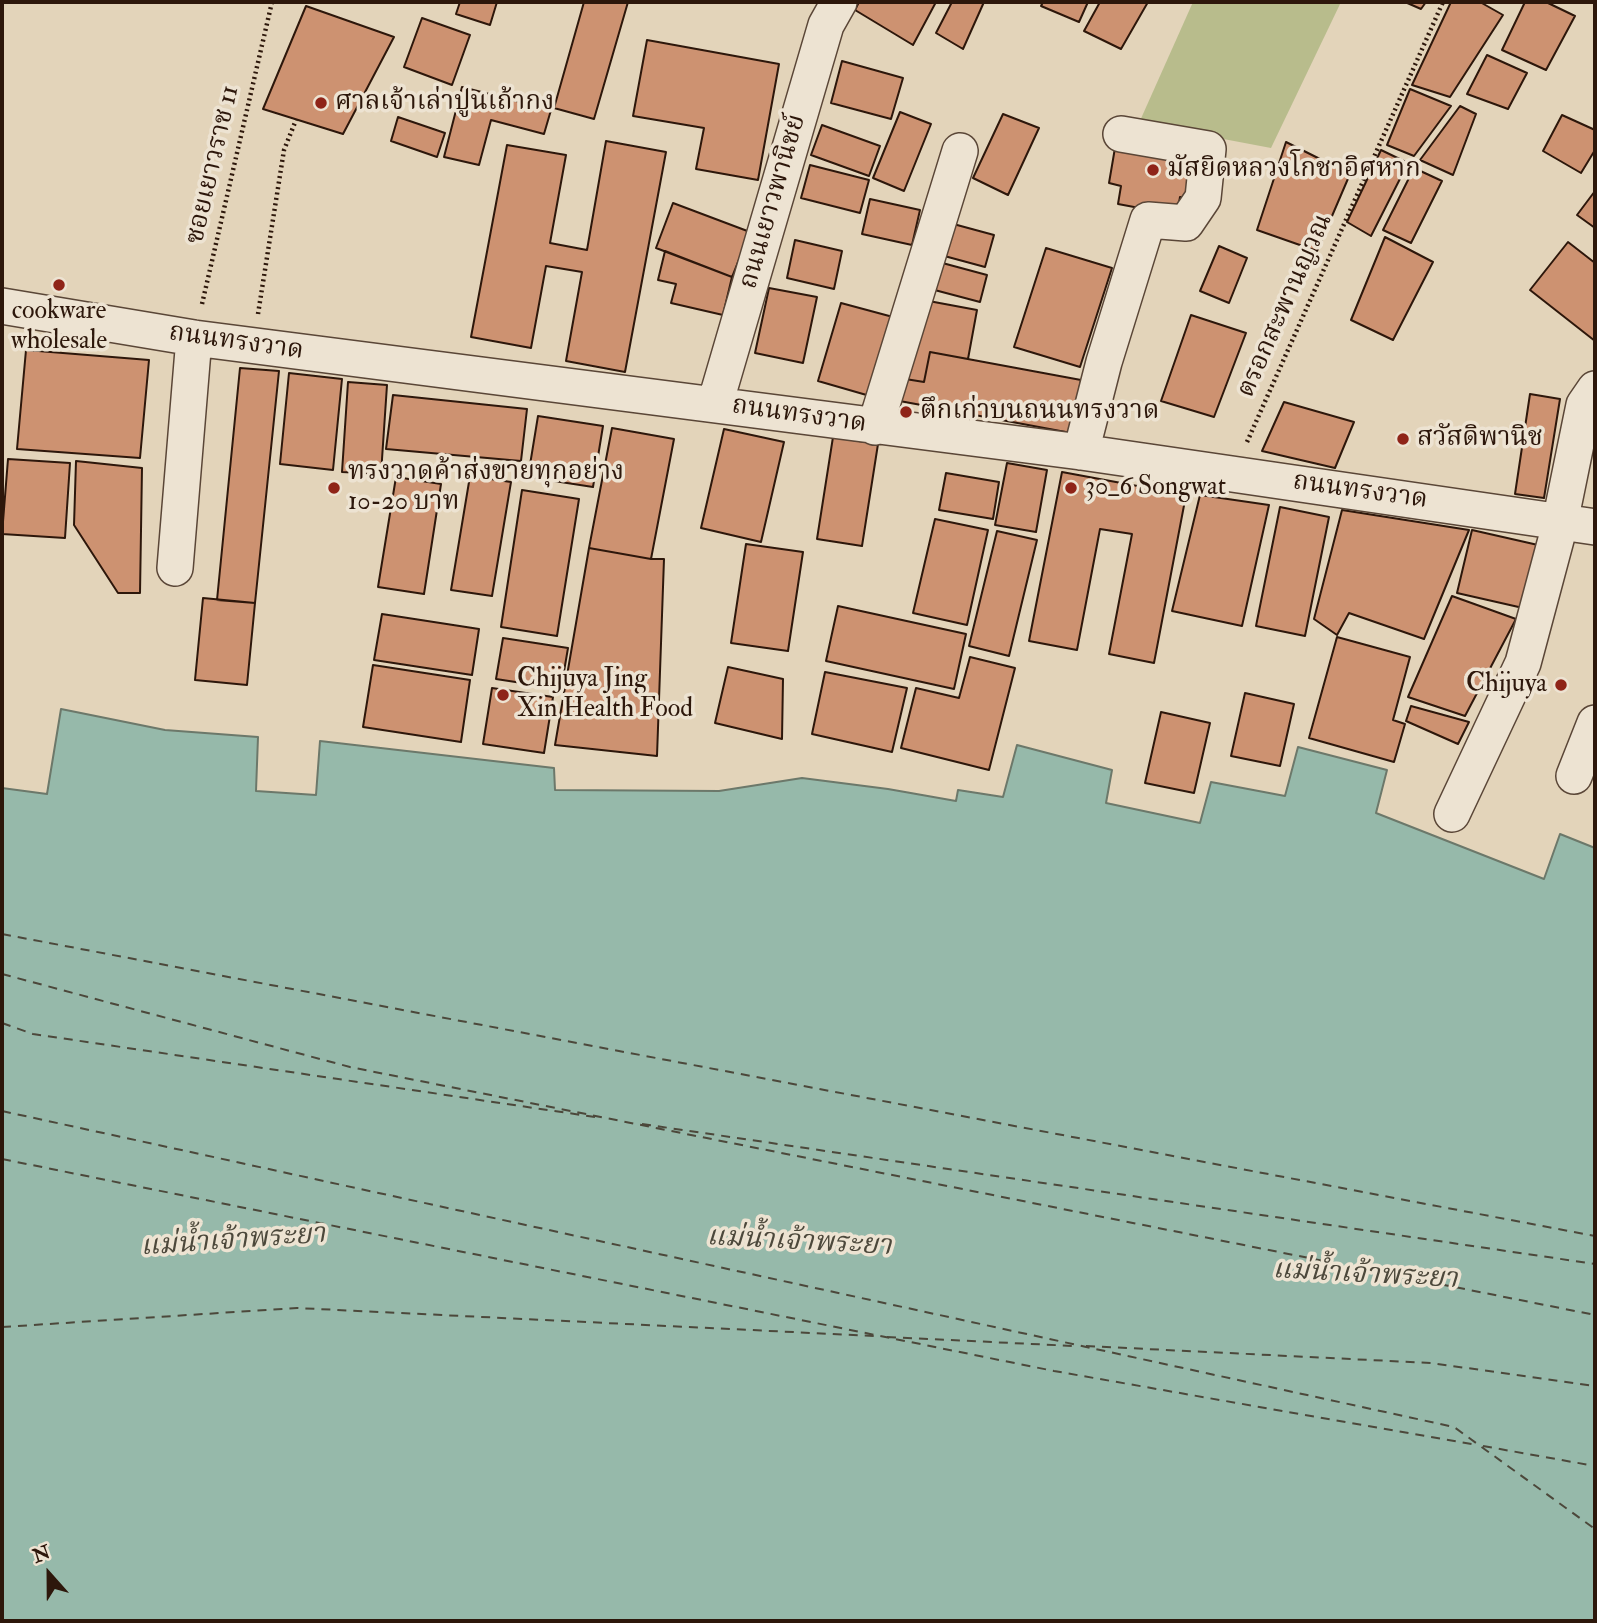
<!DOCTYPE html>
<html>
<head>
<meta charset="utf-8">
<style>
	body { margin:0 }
	#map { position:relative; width:1597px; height:1623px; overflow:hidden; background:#e3d4ba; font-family:"IM FELL Double Pica",serif }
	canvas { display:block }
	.frame { position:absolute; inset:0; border:4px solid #2d170b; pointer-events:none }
	.north { position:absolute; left:14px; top:1539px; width:70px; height:70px; -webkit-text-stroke:5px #ede3d2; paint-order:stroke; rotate:339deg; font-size:19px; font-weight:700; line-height:28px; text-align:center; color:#2d170b }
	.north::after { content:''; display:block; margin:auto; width:24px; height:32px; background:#2d170b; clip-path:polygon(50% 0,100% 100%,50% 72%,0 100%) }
</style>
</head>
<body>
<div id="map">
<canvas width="1597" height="1623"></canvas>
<div class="frame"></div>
<div class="north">N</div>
</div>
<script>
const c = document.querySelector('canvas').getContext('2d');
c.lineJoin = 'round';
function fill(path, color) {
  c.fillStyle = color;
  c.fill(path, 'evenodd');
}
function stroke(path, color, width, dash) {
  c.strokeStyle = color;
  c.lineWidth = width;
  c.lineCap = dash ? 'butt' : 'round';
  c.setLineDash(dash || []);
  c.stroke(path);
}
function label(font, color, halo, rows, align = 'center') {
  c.font = font + ' "IM FELL Double Pica","Noto Serif Thai",serif';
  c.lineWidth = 7;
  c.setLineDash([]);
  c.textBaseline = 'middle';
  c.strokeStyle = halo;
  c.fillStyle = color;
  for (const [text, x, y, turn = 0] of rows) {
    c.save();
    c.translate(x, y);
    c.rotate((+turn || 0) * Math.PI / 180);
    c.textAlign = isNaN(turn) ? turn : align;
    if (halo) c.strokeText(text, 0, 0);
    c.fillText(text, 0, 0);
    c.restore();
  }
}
const green = new Path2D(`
	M1193 2H1341L1271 148 1139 123Z`);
const water = new Path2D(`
	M61 709 165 730 258 737 256 791 316 795 320 741 554 768 555 790 719 791 802 778 888 789 956 801 958 790 1003 797 1017 745 1112 770 1106 803 1200 823 1211 782 1285 796 1298 747 1387 770 1376 813 1544 879 1560 834 1595 848V1621H2V788L47 794Z`);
const ferry = new Path2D(`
	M2 934 1595 1236
	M2 974 350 1067 1595 1315
	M2 1023 33 1034 595 1117
	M2 1111 1454 1427 1595 1529
	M642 1124 1595 1264
	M2 1159 1054 1371 1477 1445
	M2 1327 297 1308 874 1336
	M887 1337 1074 1346
	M1086 1346 1431 1363 1595 1386
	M1483 1446 1595 1466`);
const building = new Path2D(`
	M460 2H497L490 25 456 14Z
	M584 2H628L594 119 554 108Z
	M859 2H936L913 45 855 10Z
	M952 2H984L963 49 936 33Z
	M1043 2H1088L1079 22 1041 6Z
	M1100 2H1148L1121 49 1084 31Z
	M1405 2H1426L1421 9Z
	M1451 2H1480L1503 15 1450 97 1412 85Z
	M1525 2H1546L1575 16 1546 70 1502 50Z
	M306 6 394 37 343 134 263 109Z
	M422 18 470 35 452 85 404 67Z
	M647 40 779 64 758 180 696 169 704 128 633 116Z
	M1487 55 1527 73 1508 109 1467 94Z
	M842 61 903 78 891 119 831 103Z
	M462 87 551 110 544 134 491 120 479 165 444 157Z
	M1410 89 1451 106 1414 156 1387 145Z
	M1460 106 1476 114 1453 175 1420 160Z
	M900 112 931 124 904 191 873 178Z
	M1003 114 1039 128 1008 195 973 178Z
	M1562 115 1595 130V150L1581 173 1543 151Z
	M398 117 445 133 437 157 391 141Z
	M822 125 880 146 869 176 811 155Z
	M606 141 666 152 625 372 566 361 582 272 546 266 531 348 471 337 507 145 566 155 550 243 587 250Z
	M1116 142 1198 158 1190 199 1180 197 1177 215 1118 204 1121 186 1109 183Z
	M1286 142 1350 174 1317 251 1257 230Z
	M1381 150 1408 163 1371 236 1347 222Z
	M810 165 869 180 860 213 801 198Z
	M1414 168 1442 181 1411 243 1383 230Z
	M1595 191V228L1577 215Z
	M870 199 920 210 912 245 862 234Z
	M673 203 750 232 732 277 656 248Z
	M946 222 994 235 985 267 937 254Z
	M1385 237 1433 262 1393 340 1351 320Z
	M795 240 842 251 834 289 787 278Z
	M1568 242 1595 263V341L1530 290Z
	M1219 246 1247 258 1229 303 1200 291Z
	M1046 248 1112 268 1080 367 1014 347Z
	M665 251 732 277 723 315 671 303 676 284 658 280Z
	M935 261 987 275 980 302 927 288Z
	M769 288 817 297 803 363 755 353Z
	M918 299 977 310 968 359 930 352 924 382 893 377Z
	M841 303 893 317 870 396 818 381Z
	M1191 315 1246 333 1214 417 1161 401Z
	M26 350 149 360 140 458 17 449Z
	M930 352 1081 380 1071 433 889 399 893 377 924 382Z
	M240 368 279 371 255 603 217 600Z
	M289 373 342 379 333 470 280 464Z
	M348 382 387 385 381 474 342 472Z
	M1530 394 1560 399 1544 498 1515 494Z
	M393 395 527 409 521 461 386 449Z
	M1284 402 1354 422 1335 468 1262 451Z
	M538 416 603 426 593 487 528 477Z
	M612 428 674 439 651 559 589 548Z
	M724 429 784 442 761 542 701 528Z
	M833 437 878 444 862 546 817 539Z
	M8 459 70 463 65 538 2 534Z
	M76 461 142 468 140 593H118L74 525Z
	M1007 463 1047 470 1036 532 995 525Z
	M1062 472 1186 495 1154 663 1109 654 1132 534 1100 529 1077 650 1029 641Z
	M946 473 999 482 993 519 939 510Z
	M470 476 511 482 492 596 451 590Z
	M396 477 441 484 424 594 378 587Z
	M522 490 579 499 557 636 501 627Z
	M1200 495 1269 505 1242 626 1172 611Z
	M1280 507 1329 517 1305 636 1256 626Z
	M1342 510 1469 530 1424 639 1349 613 1337 635 1314 619Z
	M935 519 988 530 967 625 913 613Z
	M1472 530 1538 545 1523 608 1457 593Z
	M997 531 1037 540 1009 656 969 646Z
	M746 544 803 552 788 651 731 643Z
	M589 548 651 559H664L657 756 555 745Z
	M1452 596 1516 619 1465 716 1408 697Z
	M203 598 255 603 247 685 195 680Z
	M838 606 966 634 954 689 826 661Z
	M382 614 479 629 472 675 374 660Z
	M1337 637 1410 657 1393 720 1405 724 1394 762 1309 738Z
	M503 638 568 648 561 689 496 679Z
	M970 657 1015 668 989 770 901 748 916 688 959 698Z
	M373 665 470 680 461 742 363 727Z
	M728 667 783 679 782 739 715 723Z
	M825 672 907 688 892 752 812 734Z
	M492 688 553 697 544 753 483 744Z
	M1245 693 1294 704 1280 766 1231 756Z
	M1411 706 1469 722 1458 744 1406 721Z
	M1161 712 1210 723 1194 793 1145 783Z`);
const path = new Path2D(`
	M202 304 272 2
	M258 314 284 150 296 120
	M1247 442 1443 2`);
const minor = new Path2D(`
	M2 306 194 338 1081 452 1595 527
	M715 404 826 25 839 2
	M875 427 960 151
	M1081 452 1104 362 1148 220 1186 223 1203 198 1208 149 1121 134
	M175 568 194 338
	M1574 776 1595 723
	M1452 814 1523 663 1558 532 1584 405 1595 389`);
const markers = [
	[321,103,7,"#8f2418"],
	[1153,170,7,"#8f2418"],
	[59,285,7,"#8f2418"],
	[906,412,7,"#8f2418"],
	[1403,439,7,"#8f2418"],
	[334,488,7,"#8f2418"],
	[1071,488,7,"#8f2418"],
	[1561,685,7,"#8f2418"],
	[503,695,7,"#8f2418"]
];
const poiNames = [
	["ศาลเจ้าเล่าปูนเถ้ากง",335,103],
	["มัสยิดหลวงโกชาอิศหาก",1167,170],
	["cookware",59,312,"center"],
	["wholesale",59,342,"center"],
	["ตึกเก่าบนถนนทรงวาด",920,412],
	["สวัสดิพานิช",1417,439],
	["ทรงวาดค้าส่งขายทุกอย่าง",348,473],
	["10-20 บาท",348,503],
	["30_6 Songwat",1085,488],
	["Chijuya Jing",517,680],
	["Xin Health Food",517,710],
	["Chijuya",1547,685,"right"]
];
const streetNames = [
	["ซอยเยาวราช 11",214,165,-77],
	["ถนนเยาวพานิชย์",774,202,-74],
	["ตรอกสะพานญวณ",1286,306,-66],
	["ถนนทรงวาด",236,343,8],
	["ถนนทรงวาด",799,416,8],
	["ถนนทรงวาด",1360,492,8]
];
const waterNames = [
	["แม่น้ำเจ้าพระยา",233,1242,-4],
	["แม่น้ำเจ้าพระยา",799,1243,3],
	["แม่น้ำเจ้าพระยา",1365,1276,3]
];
fill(green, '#b8bc8c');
fill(water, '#96b9aa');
stroke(water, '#6c786a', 2);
stroke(ferry, '#4c483b', 2, [9, 7]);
fill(building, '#cd9271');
stroke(building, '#2d170b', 2);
stroke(minor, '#5a4637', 38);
stroke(path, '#2d170b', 4.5, [2, 3.5]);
stroke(minor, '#ede3d2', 35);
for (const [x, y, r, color] of markers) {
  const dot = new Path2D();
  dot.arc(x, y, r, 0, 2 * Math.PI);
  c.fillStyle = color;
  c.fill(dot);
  stroke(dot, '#ede3d2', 2.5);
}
label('26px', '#2d170b', '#ede3d2', poiNames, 'left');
label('26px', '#2d170b', '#ede3d2', streetNames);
label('italic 28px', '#4c483b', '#ede3d2', waterNames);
</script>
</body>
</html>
